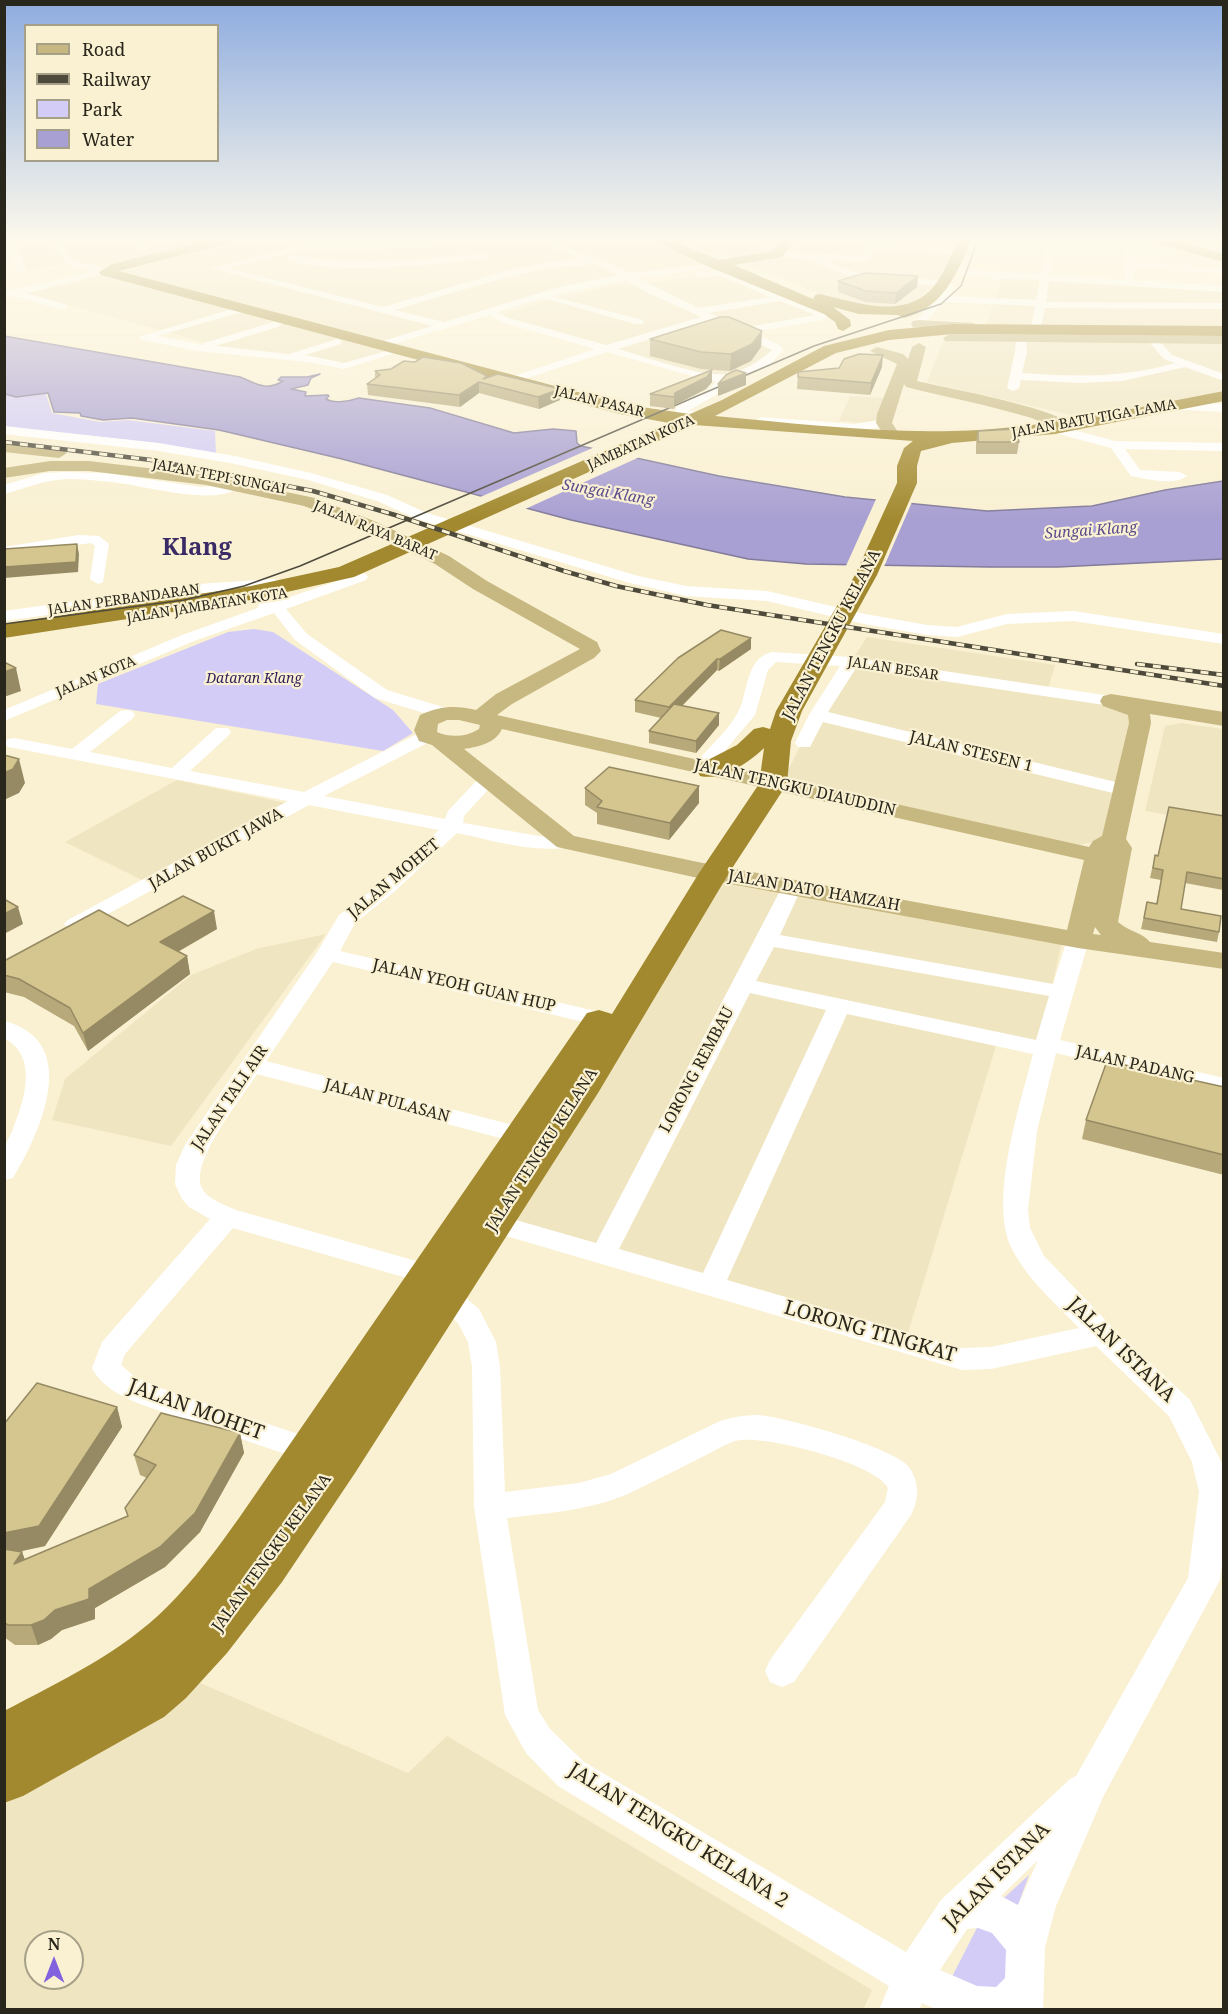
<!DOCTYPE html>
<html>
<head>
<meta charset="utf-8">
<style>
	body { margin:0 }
	#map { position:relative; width:1228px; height:2014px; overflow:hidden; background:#faf1d3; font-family:"Noto Serif",serif }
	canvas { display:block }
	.frame { position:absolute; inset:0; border:6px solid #29261b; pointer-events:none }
	.legend { position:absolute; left:24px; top:24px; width:195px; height:138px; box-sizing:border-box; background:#faf1d3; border:2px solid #a6a089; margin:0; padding:8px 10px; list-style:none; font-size:18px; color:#29261b }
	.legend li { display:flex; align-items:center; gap:12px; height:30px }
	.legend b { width:30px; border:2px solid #a6a089 }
	.north { position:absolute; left:24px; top:1930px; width:60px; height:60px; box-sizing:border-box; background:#faf1d3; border:2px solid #a6a089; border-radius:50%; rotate:0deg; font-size:16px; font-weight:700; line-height:24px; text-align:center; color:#29261b }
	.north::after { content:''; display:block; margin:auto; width:21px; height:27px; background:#8262dd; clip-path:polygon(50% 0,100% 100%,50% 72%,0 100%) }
</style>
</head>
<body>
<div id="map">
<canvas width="1228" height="2014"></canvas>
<div class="frame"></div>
<ul class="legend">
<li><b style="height:8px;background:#c7b882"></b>Road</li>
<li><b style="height:8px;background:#4e4a3b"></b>Railway</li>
<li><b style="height:16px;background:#d3ccf6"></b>Park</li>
<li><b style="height:16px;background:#a89fd2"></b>Water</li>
</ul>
<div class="north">N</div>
</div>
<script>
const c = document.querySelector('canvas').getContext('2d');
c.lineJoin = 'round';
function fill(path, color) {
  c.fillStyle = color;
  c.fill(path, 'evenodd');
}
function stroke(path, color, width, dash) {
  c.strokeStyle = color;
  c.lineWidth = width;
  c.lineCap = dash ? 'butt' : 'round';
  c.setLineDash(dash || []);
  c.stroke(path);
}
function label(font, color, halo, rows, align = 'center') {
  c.font = font + ' "Noto Serif",serif';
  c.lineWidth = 4.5;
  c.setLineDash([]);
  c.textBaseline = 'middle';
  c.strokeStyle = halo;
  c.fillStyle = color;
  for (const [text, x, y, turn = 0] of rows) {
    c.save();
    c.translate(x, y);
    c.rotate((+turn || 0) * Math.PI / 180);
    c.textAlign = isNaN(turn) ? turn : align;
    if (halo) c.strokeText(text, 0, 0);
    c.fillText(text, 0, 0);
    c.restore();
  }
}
const built = new Path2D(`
	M11 240H200L211 241 100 269 72 261 25 272Z
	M244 240H536L623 275 380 343 116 273Z
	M547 240H655L707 265 637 275Z
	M681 240H758L778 248 773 253 731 257 710 253Z
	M797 240H955L939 281 910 305 890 310 842 303 748 265 755 260 787 255Z
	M715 273 819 315 744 329 647 283Z
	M102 275 389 351 343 365 214 345 28 294Z
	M1003 276 1223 290V326L986 325Z
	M625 283 650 292 772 348V351L762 361 731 376H710L501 317 500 315 556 298Z
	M943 341 1223 342V392L1094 418 1080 417 927 382Z
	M850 396 888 398 877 424 839 421Z
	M867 637 1055 665 1048 689 854 657Z
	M843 664 1128 708 1132 711 1102 838 1094 842 1073 846 790 783 785 776Z
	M1181 723 1223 729V824L1145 811 1165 726Z
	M177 780 291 804 146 882 65 842Z
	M720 879 1062 942 1039 1044 999 1036 907 1336 507 1222Z
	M326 934 171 1146 52 1120 65 1079 191 975 256 949Z
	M198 1682 408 1773 447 1736 872 1990 863 2010H5V1802ZM36 1942H72V1978H36Z`);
const green = new Path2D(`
	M46 394 52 413 101 422 128 420 215 431 216 454 5 428 4 395 16 397Z
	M254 629 273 632 393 710 413 733 383 751 96 704 98 684 228 632Z
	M1029 1875 1010 1927V2009L935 2010 982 1918Z`);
const water = new Path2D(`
	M4 336 240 377C255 383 266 392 283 381L278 380 281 377H307L320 374 311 378 308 385 291 389 306 392 305 396 328 395 329 396 326 399C334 404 350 401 359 398L430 408 514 433 553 429 576 431 577 443 581 446 719 476 845 497 987 511 1092 506 1165 490 1223 481V559L1058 567H989L806 564 748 559 571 520 342 459 219 430 132 418 103 420 81 416 80 413 54 412 48 393 16 397 5 394Z`);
const pier = new Path2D(`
	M597 446 644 455 523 510 478 498Z
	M877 497 912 502 883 569 845 568Z`);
const minor = new Path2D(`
	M5 240H14L27 272 25 274 17 272Z
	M52 240H60C76 274 89 257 111 272L26 293 67 305 68 307 63 310 14 296 4 298V292L92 272C72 267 59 261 52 240Z
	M133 240H142L148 249 146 251H140Z
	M455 240 451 243 421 247 301 251 227 268 383 307 512 269 569 259 584 260 535 240H547L616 266 629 273 722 262V266L719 267 637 278 698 308 770 297 720 276 698 278 693 275 698 272 724 271 822 311 828 317 823 320 752 332 781 346 783 351 770 364 724 385 716 395 688 411 715 413V419L683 418 676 413V407L708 391 716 381 703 379 607 352 512 383 508 382V378L595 349 501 322 490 315 380 348 375 345 376 343 432 326 210 268 301 245ZM592 263 618 275 559 287 444 322 395 310C448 294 501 277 556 267 566 265 584 269 592 263ZM626 280 648 293 701 317 606 345 509 318 497 312 543 298 635 324H643V320L551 296ZM780 301 815 315 742 328 708 313ZM710 321 772 350C761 360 742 373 727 374 698 377 647 357 618 349Z
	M870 240H878L877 244 960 248 965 251 960 254 874 250 869 259 862 262 825 260 863 275 949 281 950 284 956 287 948 296 1036 300 1040 280C1018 279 970 281 954 270L952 259 960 257 963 268 972 270 1041 274 1047 240H1056L1050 275 1125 280V240H1134V262L1224 268V274L1134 268 1133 280 1224 286V292L1049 281 1046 302 1224 303V309L1045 308 1041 327 1036 330 1031 327 1035 306 943 302 922 326 918 327 913 324 947 286 861 281 807 259 777 257 772 254 777 251 861 256Z
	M1201 240H1224V242L1179 248 1174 245 1179 242Z
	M483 253 488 256 486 258C453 265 310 276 285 258L290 255C355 265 418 261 483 253Z
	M242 306 246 307V311L157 336 203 345 204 343 270 323 282 317 287 320 278 327 215 346 289 354 337 339 341 340V344L305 355 344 363 400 347 405 350 344 369 308 362 198 351 143 340 138 337Z
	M1021 335 1026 338 1027 352 1022 373C1073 377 1125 378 1175 363L1164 359 1148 341V337H1156L1172 355 1224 374V381L1185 367 1122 381 1080 383 1021 380 1019 388 1013 391 1007 388 1015 352 1016 338Z
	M1171 402 1224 404V412L1167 409V403Z
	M761 417 855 424 884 419 890 423C875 437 778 429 757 424L755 421Z
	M1055 425 1115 441 1224 443V451L1125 449 1140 470 1180 472 1187 476C1175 486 1146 479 1131 476L1111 448 1051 432 1049 429Z
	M4 426 159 443 235 456 311 473 387 495 427 513 638 576 686 586 767 591 865 614 927 625 957 627 1007 614 1073 611 1224 634V644L1073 621 1007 624 957 637 927 635 864 624 767 601 686 596 630 583 417 519 377 501 308 480 235 464 159 451 4 434Z
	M64 472 106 473 201 487 218 486 235 481 242 485C221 507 153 488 126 484 106 481 86 479 67 479 44 480 26 488 4 494V485L44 473Z
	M79 535 99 536 109 544 103 582 98 584 90 579 95 546 91 543 4 555V547Z
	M361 573 366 574 368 577 366 580 286 609 307 634 387 690 449 709 452 713 449 717H437L375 698 295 640 274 613 194 641 4 721V710L182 635 258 608 259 603 275 602Z
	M274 579 279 581 282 584 279 587 199 594 4 621V611L199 584Z
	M772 652 851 657 1117 697 1120 701 1117 705 1111 706 856 668 828 712 1132 786 1134 790 1132 794 1125 796 823 722 810 747H798L795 743 809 715 840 666 776 662 768 670 755 715 707 772H695L692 768 695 764C708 748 727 732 737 714 749 694 744 659 772 652Z
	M126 710 132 711 135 715 132 719 90 752 172 768 216 728H228L231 732 228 736 190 771 304 792 421 732H433L436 736 433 740 324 796 445 819 448 811 481 776H495L497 780 464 816 463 823 545 837 573 838 576 842 573 846C537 855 493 840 457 833L394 892 355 923 340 951 608 1014 611 1019 608 1024 600 1026 333 962 266 1061 532 1130 535 1136 532 1142 523 1144 257 1074C243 1096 189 1162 202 1188 207 1199 225 1205 236 1210L448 1270 452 1277 448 1284 438 1287 233 1228 125 1354 121 1365 135 1377 160 1388 331 1445 335 1454 331 1463 320 1466 140 1404C121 1396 102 1387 92 1368L102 1342 210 1219 189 1207 182 1199 175 1184 176 1165 185 1145 316 954 339 915 380 884 439 830 309 805 82 928 75 930 68 928 64 924 68 920 288 801 14 748 8 747 5 743 8 739 14 738 72 749 120 711Z
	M792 881 799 883 802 887 780 935 1053 984 1067 940 1070 935 1078 934 1086 935 1089 940 1060 1040 1224 1078V1094L1056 1053 1037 1131 1028 1210 1030 1228 1044 1256 1111 1326 1190 1400 1224 1467V1549L1220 1580 1104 1795 1056 1906 1045 1947 1043 2010H938L922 2003 919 2010H879L889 1986 558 1786 526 1753 505 1715 474 1507 472 1367 468 1342 458 1323 437 1304 433 1297 437 1290 447 1287 457 1290 479 1309 496 1342 500 1367 505 1492 579 1483 611 1474 720 1421C732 1417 745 1415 757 1415 783 1416 895 1448 909 1467 920 1483 919 1499 911 1515L794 1682 782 1687 770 1682 765 1671 770 1660 885 1502 888 1488C878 1464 761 1433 735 1441 725 1444 715 1451 706 1455 682 1467 657 1480 632 1492 593 1510 549 1513 507 1518L538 1710 550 1729 584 1762 906 1952 941 1900 1070 1779 1076 1776 1188 1578 1199 1492 1192 1462 1169 1416 1096 1346 991 1369 962 1370 486 1230 482 1223 486 1216 495 1214 596 1243 782 887 785 883ZM774 947 1049 996 1036 1040 756 981ZM750 993 826 1010 703 1273 619 1249ZM847 1014 1033 1054C1020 1105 989 1198 1011 1247 1026 1278 1055 1303 1079 1328L991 1347 962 1348 727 1280ZM1038 1860 1018 1905 1001 1896ZM978 1928 992 1933 1006 1950 1005 1978 996 1987 977 1986 940 1970 967 1929Z
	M4 1021C83 1041 40 1133 13 1178L4 1180C4 1170 2 1157 5 1147 7 1140 12 1133 14 1126 26 1097 37 1055 4 1038Z`);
const major = new Path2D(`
	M918 320 973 323 980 327 973 331 913 327 911 324 913 321Z
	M950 334 1224 336V344L945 341 943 338Z
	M919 343 926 347 917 381C946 388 1059 408 1074 427L1072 430C1063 433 1039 420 1028 417 988 405 946 397 906 387L904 384 892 423 900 435 898 438H886L876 423 877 414 897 364 870 351 877 347 903 354 908 359 912 347Z
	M4 442 59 448 67 453 59 458 4 452Z
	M50 461H89L206 475 315 498 374 521 449 556 487 581 597 642 601 651 594 658 512 704 497 715 1089 847 1093 841 1102 836 1129 723 1128 715 1103 706 1100 701 1103 696 1111 694 1224 712V726L1150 714 1151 723 1126 839 1132 848 1118 922C1128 931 1143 933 1150 942L1224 953V969L1078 948 698 878 557 847 432 745 419 741 414 730 420 715C440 706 455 705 476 710L496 694 580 649 473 589 435 564 362 529 304 506 206 485 89 471H50L4 478V468ZM447 720H459L480 725 479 729C466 737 451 738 437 732L438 724ZM502 729 1084 860 1067 930 698 862 574 836 464 749C478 747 496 743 502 729ZM1095 927 1101 935 1093 934Z`);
const highway = new Path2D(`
	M210 240H232L230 243 119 271 627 405 690 414 722 400 824 346 889 330 953 324 1224 326V336L953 334 889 340 836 353 715 416C792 423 874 433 952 431 1044 429 1134 408 1224 391V401L1055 434 952 443 921 451 917 466V483L877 575 802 711 791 741 787 784 729 873 598 1093 355 1473 282 1582 227 1653 186 1698 164 1717 23 1796 4 1803V1711C61 1681 121 1653 167 1607 194 1580 217 1549 239 1518L587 1013 599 1010 612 1014 699 873 759 784 764 748C749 763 721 781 700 776L697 770 700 764 737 745 754 729 763 727 770 729 776 711 855 575 897 483V466L904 448 913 441 694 425 354 577 251 600 4 638V624L251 586 339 567 669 423 620 414 101 275 99 272 112 264Z
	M654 240H671L719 260 773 251 782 240H795L782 257 734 265 813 299 815 295 820 294C859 303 909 322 937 282 946 269 951 254 958 240H971C957 274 943 308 904 318L898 315 859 314 833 307 850 320 851 326 843 331 838 329 835 322 824 314 702 264Z
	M1154 240H1174L1224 254V262L1156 243Z`);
const tram = new Path2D(`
	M4 624 184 600 244 586 300 566 814 346 941 304 961 286 978 240`);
const rail = new Path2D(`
	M4 442 151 460 313 491 395 515 564 571 616 586 707 605 1224 686
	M1137 664 1224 675`);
const wall = new Path2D(`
	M918 276 917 287 895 304 865 302 838 292V281Z
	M762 331 761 347 751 361 730 371 701 369 650 356V339Z
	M882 367 870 395 797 389 798 372Z
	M391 369 487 376V377L560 400 539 409 479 393 460 407 368 395 367 384 375 378V371Z
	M712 382 706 389 675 405 674 409 650 406V394Z
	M978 431 1019 442 1017 454H976V443Z
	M751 649 719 671 717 670 682 706 719 725 696 753 649 743V731L661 718 635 712V700L678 658Z
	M585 788 699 803 669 840 597 824V813L585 805Z
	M1224 816V886L1223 890 1185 883 1181 909 1219 932 1217 942 1141 929 1147 902 1156 904 1161 880 1150 878 1155 855 1158 856Z
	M128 926 217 929 178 952 187 956 190 974 88 1051 74 1026 24 997 4 992V961Z
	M1224 1087V1175L1082 1139 1086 1120Z
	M117 1407 122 1427 45 1546 20 1551 22 1552 25 1560 127 1516 147 1478 140 1475 134 1455 240 1433 244 1453 200 1532 165 1567 95 1608V1619L62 1630 51 1639 38 1645H15L4 1637V1424Z`);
const shadedWall = new Path2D(`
	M918 276 917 287 895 304 896 293Z
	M762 331 761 347 751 361 730 371 731 354Z
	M883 355 882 367 870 395 871 383Z
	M712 370V382L706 389 675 405 674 409V397L675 393Z
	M746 373V385L718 396V384Z
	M479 382V393L460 407 459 395Z
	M560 389V400L539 409 538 397Z
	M77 544 79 554 78 572 4 578V567Z
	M751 638V649L719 671 720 659Z
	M717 659V670L669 719V707Z
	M16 668 21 691 4 697V672Z
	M719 713V725L696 753V741Z
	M19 759 25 783 19 793 4 800V773Z
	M699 786V803L669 840 670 823Z
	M18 907 23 924 4 934V914Z
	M214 911 217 929 163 960 160 942Z
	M187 956 190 974 88 1051 83 1033Z
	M117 1407 122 1427 45 1546 4 1555V1533Z
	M240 1433 244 1453 200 1532 165 1567 95 1608V1619L62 1630 51 1639 38 1645 31 1625 89 1589Z
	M22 1552 29 1571 14 1564Z`);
const building = new Path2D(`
	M865 273 918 276 896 293 866 291 838 281Z
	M720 317H729L762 331 752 344 731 354 701 352 650 339Z
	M859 354 883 355 871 383 798 377V372L839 368 844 359Z
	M423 357 461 363 487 376 483 379 498 374 560 389 538 397 479 382 459 395 367 384 380 375 375 371 391 369 404 361 415 362Z
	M712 370 707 377 675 393 674 397 650 394Z
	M736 370 746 373 718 384 726 375Z
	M1015 429 1019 442H978V431Z
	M77 544 76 562 4 567V549Z
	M721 630 751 638 720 659H717L669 707 635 700 678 658Z
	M4 662 16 668 4 672Z
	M674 704 719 713 696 741 649 731Z
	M4 755 19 759 13 769 4 773Z
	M609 767 699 786 670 823 597 807 602 801 585 788Z
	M1169 807 1224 816V879L1187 872 1181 909 1221 916 1219 932 1144 918 1147 902 1157 904 1163 870 1153 868 1155 855 1158 856Z
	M183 896 214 911 160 942 187 956 83 1033 70 1008 19 979 4 975V961L99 910 128 926Z
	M4 899 18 907 4 914Z
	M1107 1061 1224 1087V1155L1086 1120Z
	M37 1383 117 1407 39 1526 4 1533V1424Z
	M161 1413 240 1433 195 1513 160 1547 89 1589V1599L55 1610 44 1620 31 1625H8L4 1622V1549L22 1552 14 1564 128 1516 125 1508 156 1465 134 1455Z`);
const farStreetnames = [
	["JALAN PASAR",599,402,14],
	["JALAN BATU TIGA LAMA",1094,419,-10],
	["JAMBATAN KOTA",641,443,-24],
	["JALAN TEPI SUNGAI",219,477,11],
	["JALAN RAYA BARAT",375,531,23],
	["JALAN PERBANDARAN",124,600,-8],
	["JALAN JAMBATAN KOTA",207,606,-9],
	["JALAN BESAR",893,669,9],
	["JALAN KOTA",96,677,-23]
];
const farParknames = [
	["Dataran Klang",254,679]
];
const farWaternames = [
	["Sungai Klang",608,493,10],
	["Sungai Klang",1091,531,-4]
];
const streetNames = [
	["JALAN TENGKU KELANA",832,635,-62],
	["JALAN STESEN 1",971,752,14],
	["JALAN TENGKU DIAUDDIN",795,788,13],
	["JALAN BUKIT JAWA",216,849,-29],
	["JALAN MOHET",394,879,-40],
	["JALAN DATO HAMZAH",814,891,10],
	["JALAN YEOH GUAN HUP",464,986,13],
	["JALAN PADANG",1135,1065,13],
	["LORONG REMBAU",697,1070,-62],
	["JALAN TALI AIR",230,1098,-56],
	["JALAN PULASAN",387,1101,15],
	["JALAN TENGKU KELANA",542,1150,-57],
	["JALAN TENGKU KELANA",272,1553,-54]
];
const nearStreetnames = [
	["LORONG TINGKAT",870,1332,16],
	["JALAN ISTANA",1121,1350,44],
	["JALAN MOHET",196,1410,20],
	["JALAN TENGKU KELANA 2",678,1836,32],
	["JALAN ISTANA",997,1876,-45]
];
const farTownnames = [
	["Klang",197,548]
];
fill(built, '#f0e5c1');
fill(green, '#d3ccf6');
fill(water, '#a89fd2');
stroke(water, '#827b9b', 1.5);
fill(pier, '#faf1d3');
fill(minor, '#fff');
fill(major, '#c7b882');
fill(highway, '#a2892f');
stroke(tram, '#4e4a3b', 1.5);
stroke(rail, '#4e4a3b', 4.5);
stroke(rail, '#faf1d3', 3, [8]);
fill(wall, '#b7a97a');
fill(shadedWall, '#958a63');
fill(building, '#d5c58e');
stroke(building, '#958a63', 1.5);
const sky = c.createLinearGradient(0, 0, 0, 522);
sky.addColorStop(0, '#8eacdf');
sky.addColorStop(0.46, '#fdf9eb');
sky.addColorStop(1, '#fdf9eb00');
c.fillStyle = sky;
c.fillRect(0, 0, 1228, 522);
label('14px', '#29261b', '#faf1d3', farStreetnames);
label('italic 14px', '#301f5b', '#faf1d3', farParknames);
label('italic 15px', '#5a4b8c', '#faf1d3', farWaternames);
label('16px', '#29261b', '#faf1d3', streetNames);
label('20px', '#29261b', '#faf1d3', nearStreetnames);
label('bold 24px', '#3a2b66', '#faf1d3', farTownnames);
</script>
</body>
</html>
